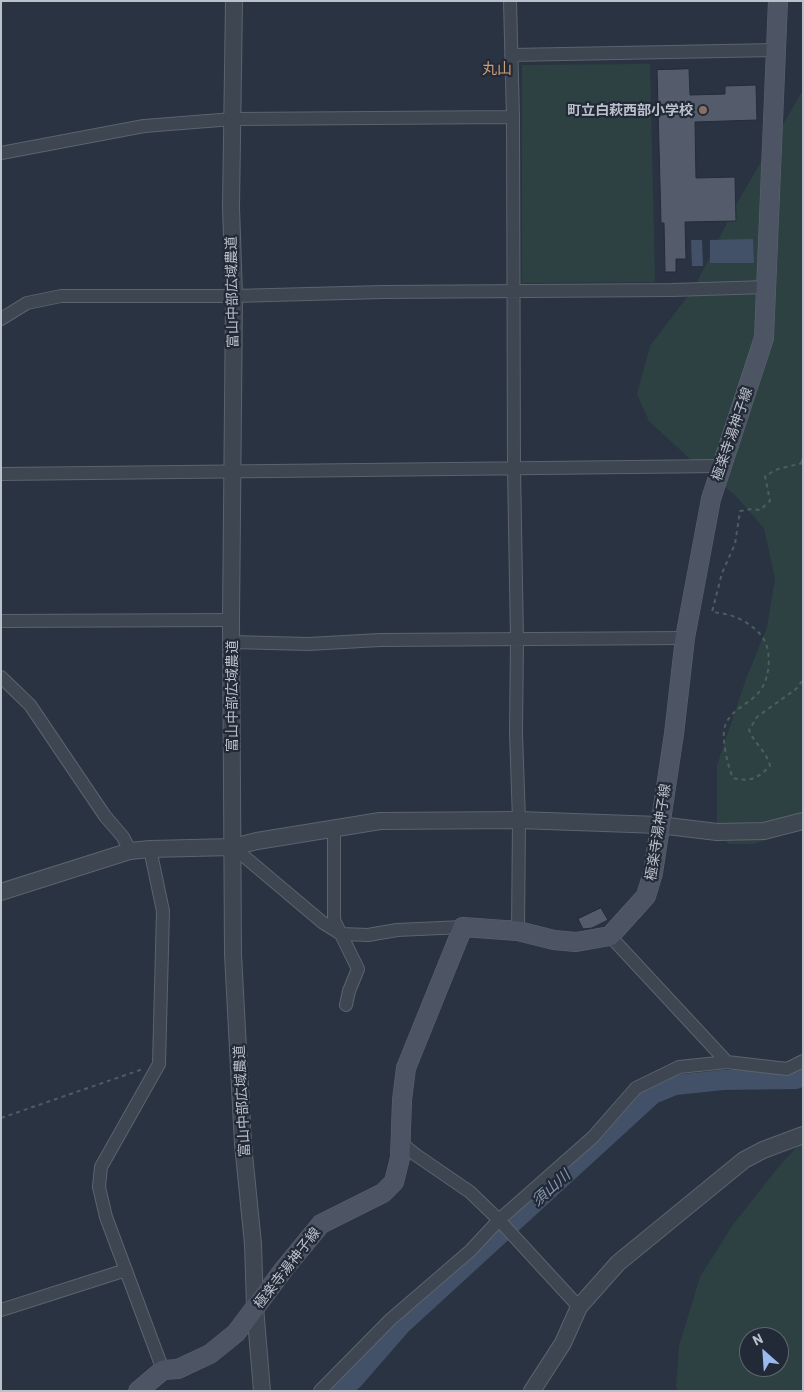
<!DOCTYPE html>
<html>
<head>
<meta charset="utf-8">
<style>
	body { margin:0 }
	#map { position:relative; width:804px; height:1392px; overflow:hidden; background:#2a3341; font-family:Barlow,sans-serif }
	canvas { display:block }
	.frame { position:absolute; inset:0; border:2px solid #bbc1cb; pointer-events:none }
	.north { position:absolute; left:739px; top:1327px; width:50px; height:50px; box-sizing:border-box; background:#232a37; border:1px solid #606672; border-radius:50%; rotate:334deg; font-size:14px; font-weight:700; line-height:20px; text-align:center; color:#bbc1cb }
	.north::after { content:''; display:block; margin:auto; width:18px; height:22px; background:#9dbaef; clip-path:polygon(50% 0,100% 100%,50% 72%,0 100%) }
</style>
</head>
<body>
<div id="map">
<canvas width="804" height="1392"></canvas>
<div class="frame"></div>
<div class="north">N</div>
</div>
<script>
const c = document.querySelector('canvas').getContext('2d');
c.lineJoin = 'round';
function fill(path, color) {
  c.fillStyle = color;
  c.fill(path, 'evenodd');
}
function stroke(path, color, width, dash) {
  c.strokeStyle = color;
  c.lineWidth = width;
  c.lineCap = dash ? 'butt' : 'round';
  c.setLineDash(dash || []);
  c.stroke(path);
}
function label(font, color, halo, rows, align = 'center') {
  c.font = font + ' Barlow,"Noto Sans JP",sans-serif';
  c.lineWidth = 4.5;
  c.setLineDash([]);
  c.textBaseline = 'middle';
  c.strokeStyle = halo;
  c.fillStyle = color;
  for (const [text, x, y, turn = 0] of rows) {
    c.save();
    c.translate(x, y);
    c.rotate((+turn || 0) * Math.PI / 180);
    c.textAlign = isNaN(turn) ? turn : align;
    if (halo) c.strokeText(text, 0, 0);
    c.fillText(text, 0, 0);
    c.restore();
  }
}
const green = new Path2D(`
	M650 64 655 282 522 283V65Z
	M803 90V827L754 844H728L717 826V765L746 679 767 627 775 579 764 528 735 495 690 459 649 421 637 394 650 346 694 288 737 203Z
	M803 1140V1391H678L676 1386 679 1346 700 1277 732 1226 776 1170ZM749 1337H779V1367H749Z`);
const water = new Path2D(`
	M753 239 754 263H710V240Z
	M691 240H702L703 266H692Z`);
const river = new Path2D(`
	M341 1391 354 1379 401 1325 653 1094 675 1085 723 1080 796 1079 803 1074`);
const building = new Path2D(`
	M689 69 690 95 725 94V86L756 85 757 120 695 122 696 178 735 177 736 221 685 222 686 259H676V272H665L664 223H661L657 70Z
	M601 908 608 920 592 928 583 929 578 919Z`);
const path = new Path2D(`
	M801 463 803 458
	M803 463 778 469 765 476 770 501 760 510 752 509 740 511 735 544 722 573 712 612C720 613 728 614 735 617 746 621 762 632 766 644 771 657 769 676 762 688 752 704 731 708 725 726 721 737 728 768 733 778 750 782 757 779 770 766 767 752 754 743 749 730L757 717 796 689 803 680
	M1 1118 143 1069`);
const minor = new Path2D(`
	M510 1 513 117 514 468 517 639 516 733 519 820 518 931
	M511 55 776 50
	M1 153 144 126 233 119 513 117
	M1 319 27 303 61 296H234L383 292 672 290 767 287
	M1 474 721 466
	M1 621 231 620
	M232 642 308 644 380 640 685 638
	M1 677 30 705 105 816 123 837 130 851
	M334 830V920L358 969 349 991 346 1005
	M233 847 322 922 341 934 368 935 397 930 463 927
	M150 849 163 911 159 1064 101 1167 99 1187 106 1217 163 1370
	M610 936 727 1062
	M401 1143 416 1155 470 1192 499 1220 579 1307
	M1 1310 126 1270
	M320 1391 391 1319 470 1251 499 1220 593 1137 636 1088 679 1067 727 1062 787 1069 803 1061`);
const tertiary = new Path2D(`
	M234 1 231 207 234 296 231 620 233 954 243 1144 253 1244 255 1307 262 1391
	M1 892 130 851 150 849 233 847 257 841 380 821 519 820 659 825 717 832 764 831 803 821
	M532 1391 563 1343 579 1307 618 1263 744 1160 763 1150 803 1135`);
const secondary = new Path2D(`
	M138 1391 163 1370 178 1369 210 1354 236 1333 284 1269 321 1224 383 1193 394 1182 400 1158 402 1100 406 1068 463 927 518 931 554 940 576 942 610 936 646 896 653 873 674 734 685 638 711 499 764 338 778 1`);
const markers = [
	[703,110,5,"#8d6e63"]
];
const poiNames = [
	["町立白萩西部小学校",693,110]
];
const streetNames = [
	["富山中部広域農道",232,292,-91],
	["極楽寺湯神子線",732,434,-71],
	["富山中部広域農道",232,696,-90],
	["極楽寺湯神子線",658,832,-81],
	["富山中部広域農道",242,1101,-93],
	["極楽寺湯神子線",287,1268,-52]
];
const neighbourhoodNames = [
	["丸山",497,69]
];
const waterNames = [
	["須山川",551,1188,-42]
];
fill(green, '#2d4143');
fill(water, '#425168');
stroke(river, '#425168', 20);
fill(building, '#545c6c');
stroke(building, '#252c39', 1);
stroke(minor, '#5c636f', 14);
stroke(tertiary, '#5c636f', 18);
stroke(secondary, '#5c636f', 20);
stroke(path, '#4c5e61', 2, [4, 4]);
stroke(minor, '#3e4651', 12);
stroke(tertiary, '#3e4651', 16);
stroke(secondary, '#4d5564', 19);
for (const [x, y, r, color] of markers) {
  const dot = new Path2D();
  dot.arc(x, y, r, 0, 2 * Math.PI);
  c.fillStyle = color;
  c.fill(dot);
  stroke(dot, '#232a37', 2);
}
label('bold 14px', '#bbc1cb', '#232a37', poiNames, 'right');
label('14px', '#bbc1cb', '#232a37', streetNames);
label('15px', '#cd9d75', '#232a37', neighbourhoodNames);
label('italic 15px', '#8697af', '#232a37', waterNames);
</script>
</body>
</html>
